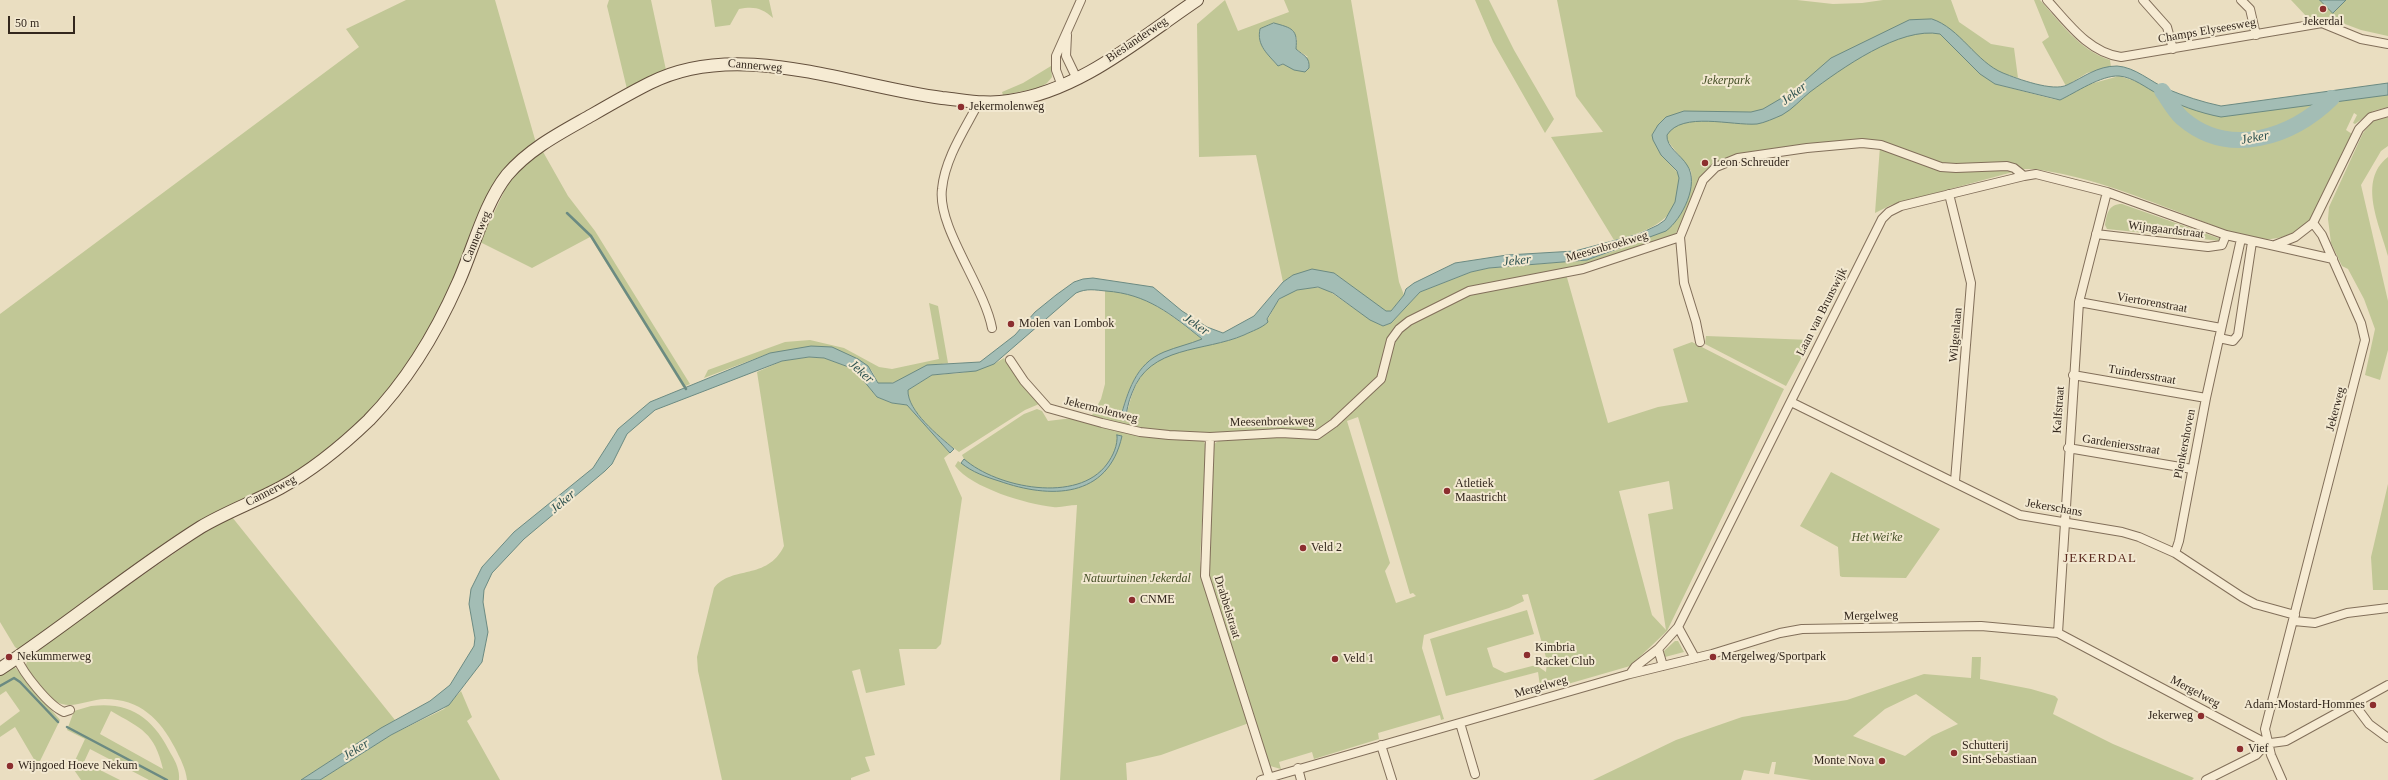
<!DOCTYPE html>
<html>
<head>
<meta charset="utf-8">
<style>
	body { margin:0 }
	#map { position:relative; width:2388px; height:780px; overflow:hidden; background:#eadec1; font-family:"Times New Roman",serif }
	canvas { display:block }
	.scale { position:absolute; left:8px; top:16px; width:67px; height:18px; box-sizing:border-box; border:2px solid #33271d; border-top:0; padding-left:5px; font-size:12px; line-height:14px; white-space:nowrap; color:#33271d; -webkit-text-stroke:3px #f2e8d0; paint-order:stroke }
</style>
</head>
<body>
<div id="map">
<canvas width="2388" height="780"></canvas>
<div class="scale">50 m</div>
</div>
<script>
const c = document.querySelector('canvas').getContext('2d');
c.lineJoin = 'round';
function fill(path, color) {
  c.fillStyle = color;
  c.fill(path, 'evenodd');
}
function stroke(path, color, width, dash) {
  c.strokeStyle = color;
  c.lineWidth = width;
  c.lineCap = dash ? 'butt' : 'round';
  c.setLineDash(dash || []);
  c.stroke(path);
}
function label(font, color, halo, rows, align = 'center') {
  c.font = font + ' "Times New Roman",serif';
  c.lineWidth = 4;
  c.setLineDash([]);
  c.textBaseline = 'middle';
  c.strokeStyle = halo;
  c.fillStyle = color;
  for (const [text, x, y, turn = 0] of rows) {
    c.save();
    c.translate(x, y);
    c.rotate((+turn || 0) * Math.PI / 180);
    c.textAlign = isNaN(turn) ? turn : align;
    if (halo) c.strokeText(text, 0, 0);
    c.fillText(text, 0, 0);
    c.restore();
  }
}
const green = new Path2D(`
	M406 0H495L536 143 522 153 423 345 398 380 359 422 300 472 216 514 19 650 15 647 0 622V314L359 47 346 29Z
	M609 0H651L666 70 627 89 607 6Z
	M711 0H769L773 18C762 8 754 6 739 9L730 25 715 27Z
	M1225 0 1238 31 1289 12 1284 0H1351L1399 282 1404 295 1391 311 1386 312 1334 273 1293 275 1283 282 1256 155 1199 157 1197 24ZM1274 23 1297 38 1296 49 1308 57 1278 66C1269 55 1256 45 1260 29Z
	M1475 0H1489L1514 50 1554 119 1545 133 1493 42Z
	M1557 0H1797L1833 4 1862 3 1883 0H1951L1959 22 1991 44 2014 48 2018 78 2002 73 1995 84 2053 99 2060 100 2083 86 2119 76 2241 114 2360 97 2388 95V107L2373 111 2355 124 2353 123 2357 115 2354 113 2346 130 2352 134 2309 222C2299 231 2285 238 2271 239 2241 240 2209 223 2181 213 2134 195 2084 175 2033 169H2024L1891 205 1875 213 1880 146 1869 145 1746 159 1705 174 1699 180 1683 221 1674 236 1590 265 1477 285 1455 294 1395 331 1380 374 1320 430 1204 434 1154 431 1091 417 1101 399 1105 384V290C1148 294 1169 314 1202 339 1148 360 1136 359 1120 419L1125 420C1131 400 1133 381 1150 366 1177 343 1219 349 1250 332 1256 329 1262 325 1267 320 1272 314 1274 304 1280 299 1292 288 1311 286 1326 289L1365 316 1383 326 1391 323 1420 292 1471 272 1489 268 1587 260 1641 242 1683 209 1692 179 1691 171 1657 127 1652 135 1661 155 1679 174C1683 219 1651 231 1614 240L1551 137 1603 132 1576 96Z
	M2034 0H2040C2061 23 2079 50 2110 60L2111 67 2087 73 2066 86 2042 42 2049 37Z
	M2291 0H2388V36L2361 30 2329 18 2307 17Z
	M1051 66 1052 77 1047 83 1039 88 1003 95 1002 92 1023 83Z
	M2388 117V146L2381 151 2361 185 2388 301V350L2380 380 2365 375 2375 329 2364 299 2348 269 2342 266 2331 243 2328 219 2329 207 2363 133 2373 121Z
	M542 150 568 196 595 231 690 384 683 387 590 237 532 268 480 242 512 175Z
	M2388 157V256C2380 225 2357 181 2388 157Z
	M2122 204 2221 239V241L2107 229 2105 225C2107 214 2108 204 2122 204Z
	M1566 274 1608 423 1658 407 1688 402 1673 349 1692 342 1784 389 1667 631 1630 666 1547 690 1540 686 1538 672 1446 696 1430 639 1527 610 1534 634 1487 648 1493 667 1505 673 1536 665 1546 672 1547 661 1528 594 1522 595 1524 601 1509 608 1424 635 1422 648 1444 719 1441 720 1440 715 1378 733 1379 739 1314 759 1312 752 1279 762 1281 769 1270 766 1207 575 1213 445C1227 430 1293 437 1314 438L1380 383 1395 337 1417 320 1466 294ZM1358 417 1410 594 1413 593 1416 596 1396 603 1385 571 1390 563 1347 421ZM1669 481 1673 509 1648 514 1666 630 1652 615 1619 491Z
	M929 303 938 306 948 363C925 364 899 388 878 383L872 371 858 359 770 353 704 378 708 370 785 342 810 340 844 348 879 367 892 369 939 359Z
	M1706 336 1811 340 1786 386 1705 344Z
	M809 357 824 358 854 369 877 397 892 403 907 405 950 453 944 458 962 498 941 644 936 649H899L905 685 866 693 860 669 852 671 875 755 865 757 870 771 851 778V780H722L698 671 697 657 714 588C732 565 767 581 784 546L757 372 782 361Z
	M1004 358 1039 404 1025 410 959 452C943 440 907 412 908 390L932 375 962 373 994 364Z
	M1037 409 1042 411 1048 421 1072 418 1203 440 1206 446 1200 560 1202 580 1249 723 1161 755 1126 763 1127 780H1060L1077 505C1069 505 1061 508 1053 507 1026 504 972 488 955 466L958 461 961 463 964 459 962 455 968 451 1024 414Z
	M1831 472 1940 529 1906 578 1842 577 1840 576 1838 547 1800 526Z
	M2388 484V590H2373L2371 557Z
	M232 517 395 720 301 780H187C186 769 180 758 175 748 160 719 140 699 105 699 91 699 75 708 62 704 49 701 37 681 27 671L25 666 32 653 68 627 202 534Z
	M1675 641H1678L1684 652 1665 657 1664 651Z
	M1972 657H1981L1980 679 2031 689 2055 696 2058 699 2053 714 2113 744 2194 778 2192 780H1811L1774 774 1776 762H1772L1769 774 1744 770 1741 780H1593L1676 740 1742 717 1847 700 1924 674 1971 678ZM1916 694 1958 724 1932 736 1905 756 1853 736 1885 709Z
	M14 666 60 720 40 761H35L15 727 0 737V726L20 711 6 691 0 695V675Z
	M461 691 472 717 467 721 500 780H320L391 735 444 709Z
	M91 706C131 701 154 719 171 754 176 762 180 771 179 780H149L90 749 84 762 120 780H81L72 767 85 739 67 730 74 711ZM111 711C142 729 154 732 163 769L100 734Z`);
const water = new Path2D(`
	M2320 0H2346L2333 13Z
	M1932 19C1960 28 1976 62 2003 73 2018 79 2053 92 2067 85 2084 77 2097 66 2117 66 2135 67 2151 82 2167 89 2184 96 2202 102 2221 106L2388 83V95L2221 117C2200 113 2177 105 2158 94 2146 88 2133 77 2119 76 2101 75 2075 93 2060 100L1995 84 1980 74 1940 34C1900 26 1841 69 1810 92 1801 99 1793 109 1782 115 1775 118 1764 123 1757 124 1732 126 1682 111 1667 135 1666 147 1681 155 1687 165 1700 184 1682 219 1666 231L1587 260 1489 268 1471 272 1420 292 1391 323 1383 326 1370 320 1333 293 1318 287 1297 290 1279 299 1267 319 1268 322C1262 328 1252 331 1244 335 1205 352 1149 345 1132 393 1128 402 1127 411 1125 420L1120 419C1128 392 1135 364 1164 352 1176 347 1190 344 1202 339 1171 314 1147 294 1106 291 1095 290 1087 288 1076 293L994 364 976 371 932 375 908 390C907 411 939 436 954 449L950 453 907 405 892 403 877 397 854 369 824 358 809 357 782 361 655 410 627 434 612 464 605 471 524 539 492 573 484 590 483 602 488 632 482 662 449 705 391 735 320 780H301L381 728 430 701 450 685 474 646 475 638 469 604 471 589 482 567 514 532 593 468 618 429 650 402 770 353 811 346 832 347 858 359 868 366 878 383H893L927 365 980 362 1015 335 1035 312 1056 295 1074 282 1083 279 1093 278 1153 287 1182 311 1207 327 1223 333 1254 316 1283 282 1293 275 1312 269 1334 273 1386 311H1391L1404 295 1406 289 1414 283 1455 263 1507 255 1575 251 1639 234 1658 225 1665 220 1675 202 1679 178 1677 171 1661 155 1653 140 1652 135 1658 125 1666 117 1684 111 1751 112 1763 109 1792 92 1831 58 1909 20Z
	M1274 23C1292 28 1298 29 1296 49 1304 56 1310 57 1309 68L1305 72 1294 70 1283 64 1278 66C1269 55 1256 46 1260 29Z
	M1117 435 1122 436C1108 499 1050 499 999 481 986 477 972 472 961 463L964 459C997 488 1078 504 1107 464 1113 456 1118 445 1117 435Z`);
const stream = new Path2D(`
	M567 213 591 236 686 389
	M0 686 14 678 20 682 58 722
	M67 727 167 780`);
const river = new Path2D(`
	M2162 91C2168 99 2174 111 2182 118 2229 159 2292 137 2332 98`);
const minor = new Path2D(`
	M2047 0C2068 23 2089 53 2121 57L2322 23 2361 39 2388 44
	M2143 0 2167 27 2173 49
	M2241 0 2250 9 2256 35
	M1067 35 1066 56 1077 79
	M1062 86 1056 70V56L1081 0
	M979 102C965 129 945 158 942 189 937 227 984 286 992 328
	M1949 194 1971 283 1955 481
	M2096 234 2208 247 2222 245 2226 235
	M1680 237 1684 283 1696 322 1700 342
	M2275 245 2295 237 2313 223 2359 129 2371 117 2388 112
	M2079 302 2221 328
	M2219 338 2233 341 2238 335 2252 242
	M1010 360 1024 381 1048 408 1102 423 1140 432 1169 435 1210 437 1281 433 1317 435 1334 423 1381 379 1391 340 1399 329 1409 321 1469 291 1583 269 1680 237 1703 180 1716 167 1738 158 1807 148 1862 143 1881 145 1941 167 1956 168 2007 166 2014 168 2024 176
	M2073 375 2206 398
	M1791 402 2020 515 2122 532 2139 537 2175 553 2242 597 2255 604 2295 615
	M1210 437 1205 576 1269 777
	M2068 448 2192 469
	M2175 553 2179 541 2206 398 2241 239
	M2294 621 2315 623 2347 613 2388 608
	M1678 627 1695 658
	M2058 633 2079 302 2107 192
	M17 658C23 673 49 706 64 712L70 710
	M1663 666 1658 649 1678 627 1882 219 1889 212 1901 206 2024 176 2036 174 2107 192 2226 235 2333 259
	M1630 674 1635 667 1658 649
	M2354 704 2369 724 2388 738
	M1460 723 1475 774
	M1381 745 1392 780
	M1298 768 1301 780
	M1261 780 1630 674 1712 654 1780 633 1802 629 1981 626 2058 633 2260 740 2271 743 2286 741 2388 685
	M2206 780 2256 755 2267 743
	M2282 780 2271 755 2265 729 2365 340 2361 323 2322 235 2313 223`);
const secondary = new Path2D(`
	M0 669C68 624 131 571 201 527 226 512 254 502 280 488 313 470 342 446 369 420 407 381 436 333 458 283 473 250 484 204 507 175 530 148 562 132 592 115 611 104 630 93 650 83 738 38 849 86 942 98 964 100 986 105 1009 101 1080 91 1139 39 1197 0`);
const markers = [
	[2323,9,4,"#8c2e2f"],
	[961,107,4,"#8c2e2f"],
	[1705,163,4,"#8c2e2f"],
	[1011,324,4,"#8c2e2f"],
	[1447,491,4,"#8c2e2f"],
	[1303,548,4,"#8c2e2f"],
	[1132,600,4,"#8c2e2f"],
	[1527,655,4,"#8c2e2f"],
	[9,657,4,"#8c2e2f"],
	[1713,657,4,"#8c2e2f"],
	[1335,659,4,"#8c2e2f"],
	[2373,705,4,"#8c2e2f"],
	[2201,716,4,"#8c2e2f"],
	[2240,749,4,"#8c2e2f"],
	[1954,753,4,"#8c2e2f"],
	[1882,761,4,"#8c2e2f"],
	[10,766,4,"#8c2e2f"]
];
const poiNames = [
	["Jekerdal",2323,22,"center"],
	["Jekermolenweg",969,107],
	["Leon Schreuder",1713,163],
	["Molen van Lombok",1019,324],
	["Atletiek",1455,484],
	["Maastricht",1455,498],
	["Veld 2",1311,548],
	["CNME",1140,600],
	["Kimbria",1535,648],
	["Racket Club",1535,662],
	["Nekummerweg",17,657],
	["Mergelweg/Sportpark",1721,657],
	["Veld 1",1343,659],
	["Adam-Mostard-Hommes",2365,705,"right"],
	["Jekerweg",2193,716,"right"],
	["Schutterij",1962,746],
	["Sint-Sebastiaan",1962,760],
	["Vief",2248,749],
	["Monte Nova",1874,761,"right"],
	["Wijngoed Hoeve Nekum",18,766]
];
const streetNames = [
	["Champs Elyseesweg",2207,31,-10],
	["Bieslanderweg",1137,40,-34],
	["Cannerweg",755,66,5],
	["Wijngaardstraat",2166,230,7],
	["Cannerweg",477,237,-67],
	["Meesenbroekweg",1607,247,-16],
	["Viertorenstraat",2152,303,10],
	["Laan van Brunswijk",1822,312,-63],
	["Wilgenlaan",1956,335,-85],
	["Tuindersstraat",2142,375,10],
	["Jekerweg",2336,409,-75],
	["Jekermolenweg",1101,410,14],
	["Kalfstraat",2059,410,-86],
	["Meesenbroekweg",1272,422,-1],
	["Plenkershoven",2185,444,-79],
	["Gardeniersstraat",2121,445,9],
	["Cannerweg",271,491,-27],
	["Jekerschans",2054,508,10],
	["Drabbelstraat",1227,607,73],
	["Mergelweg",1871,616,-1],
	["Mergelweg",1541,687,-16],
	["Mergelweg",2195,692,28]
];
const parkNames = [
	["Jekerpark",1726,81],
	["Het Wei'ke",1877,538],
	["Natuurtuinen Jekerdal",1137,579]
];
const waterNames = [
	["Jeker",1794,94,-37],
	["Jeker",2255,138,-11],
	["Jeker",1517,261,-5],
	["Jeker",1196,325,35],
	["Jeker",861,372,42],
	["Jeker",563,502,-40],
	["Jeker",356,750,-32]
];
const neighbourhoodNames = [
	["JEKERDAL",2100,559]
];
fill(green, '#c1c796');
fill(water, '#a3bdb5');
stroke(water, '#6b8a82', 1);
stroke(stream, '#6b8a82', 2.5);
stroke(river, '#a3bdb5', 16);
stroke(minor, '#826f5a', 10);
stroke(secondary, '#64503d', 14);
stroke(minor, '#f6ebd3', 8);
stroke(secondary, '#f6ebd3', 12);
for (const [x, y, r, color] of markers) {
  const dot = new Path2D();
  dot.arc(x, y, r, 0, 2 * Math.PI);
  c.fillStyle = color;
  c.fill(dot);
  stroke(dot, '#f2e8d0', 1.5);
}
label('12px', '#33271d', '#f2e8d0', poiNames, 'left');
label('12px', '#33271d', '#f2e8d0', streetNames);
label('italic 12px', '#444e25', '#f2e8d0', parkNames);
label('italic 13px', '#2d514f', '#f2e8d0', waterNames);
c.letterSpacing = '1px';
label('13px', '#5c2c20', '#f2e8d0', neighbourhoodNames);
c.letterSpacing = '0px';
</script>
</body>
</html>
